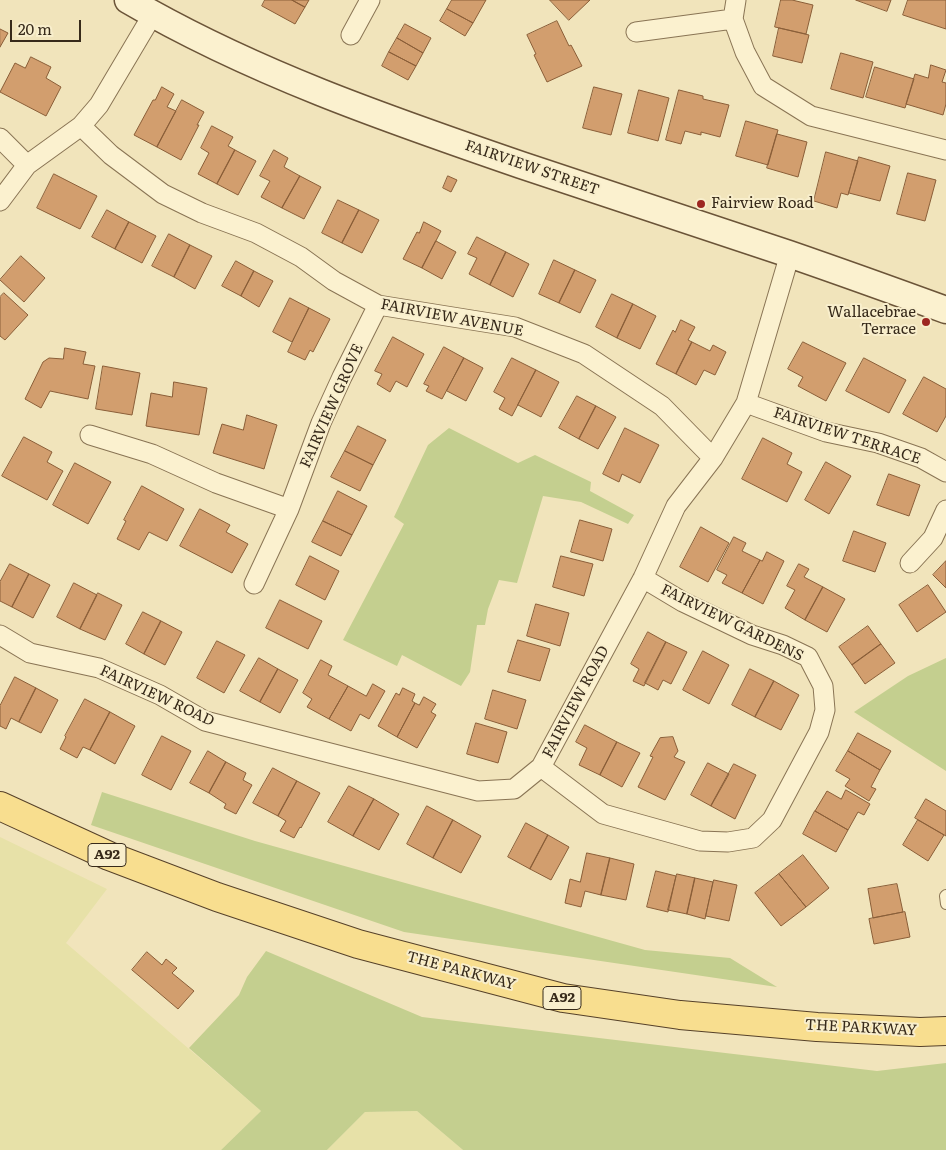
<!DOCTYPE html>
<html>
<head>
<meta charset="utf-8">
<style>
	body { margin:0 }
	#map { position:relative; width:946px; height:1150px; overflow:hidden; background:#f1e4bb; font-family:Literata,serif }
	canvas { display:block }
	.scale { position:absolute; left:10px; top:20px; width:71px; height:22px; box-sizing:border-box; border:2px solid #372a1a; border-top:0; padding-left:6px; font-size:15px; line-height:18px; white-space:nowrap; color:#372a1a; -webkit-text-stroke:4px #f8eecc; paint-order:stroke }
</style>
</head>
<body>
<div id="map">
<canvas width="946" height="1150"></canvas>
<div class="scale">20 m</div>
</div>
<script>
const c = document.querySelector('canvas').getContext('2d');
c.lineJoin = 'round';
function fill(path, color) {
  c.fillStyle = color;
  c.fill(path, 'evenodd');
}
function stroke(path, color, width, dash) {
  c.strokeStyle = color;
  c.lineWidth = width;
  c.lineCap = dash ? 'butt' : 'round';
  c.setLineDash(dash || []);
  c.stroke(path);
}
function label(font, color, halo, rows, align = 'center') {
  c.font = font + ' Literata,serif';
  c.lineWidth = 4;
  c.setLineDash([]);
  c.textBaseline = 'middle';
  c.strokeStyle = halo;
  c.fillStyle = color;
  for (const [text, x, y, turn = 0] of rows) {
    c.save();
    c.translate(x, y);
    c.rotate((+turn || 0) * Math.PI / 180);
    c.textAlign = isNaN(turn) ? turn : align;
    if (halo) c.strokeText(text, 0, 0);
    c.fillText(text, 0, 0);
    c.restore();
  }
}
const farmland = new Path2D(`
	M0 837 107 889 66 943 261 1111 221 1150H0Z
	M417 1111 463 1150H327L365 1112Z`);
const green = new Path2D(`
	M449 428 518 463 535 455 591 482 590 491 634 515 628 524 581 502 543 496 517 583 499 580 488 609 485 625H477L470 672 461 686 402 655 397 666 343 640 404 524 394 517 428 445Z
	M946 658V771L854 712 908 676Z
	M102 792 255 841 645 950 730 958 777 987 404 932 91 825Z
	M266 951 422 1017 877 1071 946 1063V1150H463L417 1111 365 1112 327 1150H221L261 1111 189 1048 239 995 247 977Z`);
const building = new Path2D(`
	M265 0H292L305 7 295 24 262 6Z
	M292 0H309L305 7Z
	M452 0H486L473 23 447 9Z
	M550 0H590L569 20Z
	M781 0H792L813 5 806 34 775 27Z
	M856 0H891L887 11Z
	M908 0H946V29L903 15Z
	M447 9 473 23 465 36 440 21Z
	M557 21 569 46 571 45 582 66 547 82 534 55 536 54 527 35Z
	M405 24 431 38 423 53 397 38Z
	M779 28 809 35 802 63 773 56Z
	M0 29 8 33 0 47Z
	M397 38 423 53 416 66 389 52Z
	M389 52 416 66 408 80 382 66Z
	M841 53 873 62 863 98 831 89Z
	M31 57 51 67 46 78 61 87 46 116 0 92 15 63 25 68Z
	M931 65 946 70 942 82 946 83V104L943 115 906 104 915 74 928 78Z
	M875 67 914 79 905 108 866 97Z
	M162 87 174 94 167 107 176 111 157 147 134 135 153 100H155Z
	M594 87 622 94 611 135 583 128Z
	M639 90 669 98 658 141 628 133Z
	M679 90 703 96V99L729 105 720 137 701 132V135L685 131 681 144 666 140Z
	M182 100 204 112 197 125H199L181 160 157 147Z
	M746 121 778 130 768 165 736 156Z
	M212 126 233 137 228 146 235 150 217 184 198 174 209 153 201 148Z
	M777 134 807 142 798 177 767 168Z
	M235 150 256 161 238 195 217 184Z
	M274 150 288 158 284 167 300 176 282 208 261 197 270 181 260 176Z
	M826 152 858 161 848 195 841 193 837 208 814 201Z
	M859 157 890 166 880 201 849 193Z
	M908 173 936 180 925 221 897 214Z
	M54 174 97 196 80 229 37 208Z
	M300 176 321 187 304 219 282 208Z
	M448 176 457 180 451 192 443 188Z
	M338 200 359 210 342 243 322 233Z
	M107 210 129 222 115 249 92 237Z
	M359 210 379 220 362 253 342 243Z
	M129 222 156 236 142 263 115 249Z
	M424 222 441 231 422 268 403 259 417 232 419 233Z
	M169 234 190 245 174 277 152 266Z
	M477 237 506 252 490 285 469 274 477 258 468 254Z
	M436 241 456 252 442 279 422 268Z
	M190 245 212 256 195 289 174 277Z
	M506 252 529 264 513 297 490 285Z
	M21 256 45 278 24 302 0 280Z
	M554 260 575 270 559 303 539 294Z
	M236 261 254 271 241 296 222 286Z
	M575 270 596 280 580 313 559 303Z
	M254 271 273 281 259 307 241 296Z
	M4 293 28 315 5 340 0 336V297Z
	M612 294 633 304 617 338 596 327Z
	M290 298 309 308 292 342 273 332Z
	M633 304 656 316 640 349 617 338Z
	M309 308 330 319 313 352 310 350 305 360 288 352Z
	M681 320 695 327 688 340 692 342 676 374 656 364 673 330 675 332Z
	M393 337 424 354 407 387 396 381 390 392 377 384 382 374 375 371Z
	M692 342 710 351 713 345 726 352 715 375 704 370 696 385 676 374Z
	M803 342 846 363 826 401 798 386 803 377 788 369Z
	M444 347 464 358 442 399 426 391 429 386 424 384Z
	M65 348 86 352 83 364 95 366 88 399 50 391 41 408 25 399 43 362 49 358 63 359Z
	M464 358 483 368 466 401 447 391Z
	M512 358 536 370 512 416 499 409 505 398 494 392Z
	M864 358 906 380 889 413 846 391Z
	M103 366 140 373 132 415 96 409Z
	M536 370 559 382 541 417 518 405Z
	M924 377 946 389V416L937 432 903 414Z
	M174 382 207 388 199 435 146 426 151 393 172 397Z
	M577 396 596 406 579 439 559 428Z
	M596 406 616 417 598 449 579 439Z
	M247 415 277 425 264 469 213 453 222 424 243 430Z
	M358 426 386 440 373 465 345 451Z
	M625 428 659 445 640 483 622 474 619 482 603 474Z
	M24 437 52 452 47 462 63 471 47 500 2 476Z
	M763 438 792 453 787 464 802 472 787 502 742 479Z
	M345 451 373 465 360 491 331 477Z
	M826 462 851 476 829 514 805 500Z
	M75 463 111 482 88 524 53 505Z
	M889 474 920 485 909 516 877 505Z
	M142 486 184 509 167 541 149 532 139 550 117 539 126 521 124 520Z
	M338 491 367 506 352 535 323 521Z
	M200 509 230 525 226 532 248 544 232 573 180 546Z
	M580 520 612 529 603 561 571 552Z
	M323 521 352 535 341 556 312 542Z
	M701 527 729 543 708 582 680 567Z
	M854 531 886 543 875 572 843 561Z
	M734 537 746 543 742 551 760 560 742 593 722 583 727 575 717 570Z
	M767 552 784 561 763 604 742 593 760 560 762 561Z
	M310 556 339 571 325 600 296 585Z
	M561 556 593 564 584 596 553 587Z
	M946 561V588L933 575Z
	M10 564 29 574 12 607 0 601V582Z
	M799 564 809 569 804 577 823 587 805 620 785 608 795 590 787 586Z
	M29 574 50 585 33 618 12 607Z
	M74 583 97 595 80 629 57 617Z
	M928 585 946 612 917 632 899 605Z
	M823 587 845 599 827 632 805 620Z
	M98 593 122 605 105 640 80 629Z
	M280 600 322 621 308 649 266 628Z
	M536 604 569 613 560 646 527 636Z
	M143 612 161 621 144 654 126 644Z
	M161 621 182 632 165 665 144 654Z
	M868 626 881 644 852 665 839 647Z
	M648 632 666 642 644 686 633 681 639 669 631 664Z
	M518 640 550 649 540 681 508 672Z
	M217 641 245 655 224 693 197 678Z
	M666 642 687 652 671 684 663 680 658 690 645 683Z
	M881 644 895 663 865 684 852 665Z
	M703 651 729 665 709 704 683 690Z
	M259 658 278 669 260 702 240 691Z
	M321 660 332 666 328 675 348 686 329 719 307 707 312 699 303 693Z
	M278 669 298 680 280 713 260 702Z
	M750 669 774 681 755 717 732 705Z
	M15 677 36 688 19 722 11 718 6 729 0 726V706Z
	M774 681 799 695 781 730 755 717Z
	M373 684 385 691 369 719 360 714 351 731 329 719 348 686 366 696Z
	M36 688 58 700 41 733 19 722Z
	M403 688 415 694 412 701 415 703 397 737 378 726 396 693 399 695Z
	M493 690 526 700 517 729 485 719Z
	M424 697 436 704 431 712 436 715 417 748 397 737 415 703 419 705Z
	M85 699 110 712 90 750 83 747 77 758 60 749 66 737 65 736Z
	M110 712 135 726 115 764 90 750Z
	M476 723 507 732 498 763 467 754Z
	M585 725 617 742 600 775 579 765 587 748 576 742Z
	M858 733 891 751 880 770 848 751Z
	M162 736 191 751 171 790 142 775Z
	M673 737 678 751 674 757 685 762 665 800 638 787 653 757 650 756 660 738Z
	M617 742 640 753 622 787 600 775Z
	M208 751 226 762 209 793 190 783Z
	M848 751 880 770 871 787 876 789 869 801 845 786 850 779 836 771Z
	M226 762 246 773 243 780 252 785 236 814 224 808 226 804 209 793Z
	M708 763 729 774 711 806 691 795Z
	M734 764 756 775 735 819 711 806Z
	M273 768 297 781 278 816 253 803Z
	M297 781 320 793 301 828 300 827 294 838 280 831 286 821 278 816Z
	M349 786 374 799 353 836 328 822Z
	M846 790 870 804 864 815 858 812 848 830 815 811 827 791 841 799Z
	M374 799 399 814 379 850 353 836Z
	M926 799 946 811V836L915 818Z
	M427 806 453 820 433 858 407 844Z
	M815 811 848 830 836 852 803 834Z
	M453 820 481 836 461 873 433 858Z
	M918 820 944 835 928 861 903 845Z
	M526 823 548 835 530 869 508 857Z
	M548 835 569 847 551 880 530 869Z
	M587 853 610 858 601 895 585 891 581 907 565 903 570 879 580 882Z
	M803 855 829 888 806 907 779 874Z
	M610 858 634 864 626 900 601 895Z
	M656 871 676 876 668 912 647 907Z
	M677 874 695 878 687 914 668 910Z
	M779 874 806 907 781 926 755 893Z
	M695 878 713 882 705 919 687 914Z
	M714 880 737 885 729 921 706 916Z
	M897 884 903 912 873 918 868 889Z
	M905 912 910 937 874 944 869 919Z
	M147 952 162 965 166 959 177 968 172 973 194 991 178 1009 132 970Z`);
const lane = new Path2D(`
	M946 895 945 896 946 904`);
const street = new Path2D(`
	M736 0 733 19 745 52 763 86 811 116 946 150
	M636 32 733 19
	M351 35 370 0
	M81 126 111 155 163 194 202 213 256 233 301 257 334 281 378 305 515 327 584 354 662 406 713 458
	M0 138 27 165
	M0 201 27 165 81 126 99 105 153 14
	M746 403 826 432 878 443 921 458 946 472
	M90 435 152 454 216 483 289 509
	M910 563 933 538 946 510
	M254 584 289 509 321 423 342 377 378 305
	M0 635 30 653 99 668 160 695 205 721 478 791 514 789 541 767 643 578 676 506 713 458 746 403 790 254
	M541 767 603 814 700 841 728 842 753 838 772 820 819 732 825 710 823 686 808 657 783 645 752 635 683 602 643 578`);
const secondary = new Path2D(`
	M128 0C251 72 387 119 521 165 610 195 700 224 789 254 841 272 894 291 946 310`);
const primary = new Path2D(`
	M0 806 109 856 217 897 358 944 563 998 680 1015 817 1027 920 1032 946 1031`);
const markers = [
	[701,204,5,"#9d2620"],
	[926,322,5,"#9d2620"]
];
const shields = [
	[107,855,38],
	[562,998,38]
];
const shieldNames = [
	["A92",107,855],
	["A92",562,998]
];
const streetNames = [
	["FAIRVIEW STREET",532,168,19],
	["FAIRVIEW AVENUE",452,318,11],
	["FAIRVIEW GROVE",332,406,-66],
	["FAIRVIEW TERRACE",847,436,18],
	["FAIRVIEW GARDENS",732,623,26],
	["FAIRVIEW ROAD",157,696,25],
	["FAIRVIEW ROAD",576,702,-62],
	["THE PARKWAY",461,971,15],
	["THE PARKWAY",861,1028,3]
];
const poiNames = [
	["Fairview Road",711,204],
	["Wallacebrae",916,313,"right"],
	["Terrace",916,330,"right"]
];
fill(farmland, '#e7e1a8');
fill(green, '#c4cf8f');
fill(building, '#d29e6e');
stroke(building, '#8a5e38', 1);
stroke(lane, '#897454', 12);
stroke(street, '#897454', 21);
stroke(secondary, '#6b5438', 29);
stroke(primary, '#564129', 30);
stroke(lane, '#fbf1cf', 10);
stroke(street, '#fbf1cf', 19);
stroke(secondary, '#fbf1cf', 26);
stroke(primary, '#f8de8f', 28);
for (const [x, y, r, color] of markers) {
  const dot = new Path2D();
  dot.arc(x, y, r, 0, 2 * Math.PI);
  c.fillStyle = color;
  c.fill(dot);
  stroke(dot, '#f8eecc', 2);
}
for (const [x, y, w] of shields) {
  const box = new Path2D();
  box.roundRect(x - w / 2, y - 11.5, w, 23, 4);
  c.fillStyle = '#f8eecc';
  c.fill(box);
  stroke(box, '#372a1a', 1);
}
label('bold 14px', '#372a1a', null, shieldNames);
label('15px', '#372a1a', '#f8eecc', streetNames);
label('15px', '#372a1a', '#f8eecc', poiNames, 'left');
</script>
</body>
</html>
